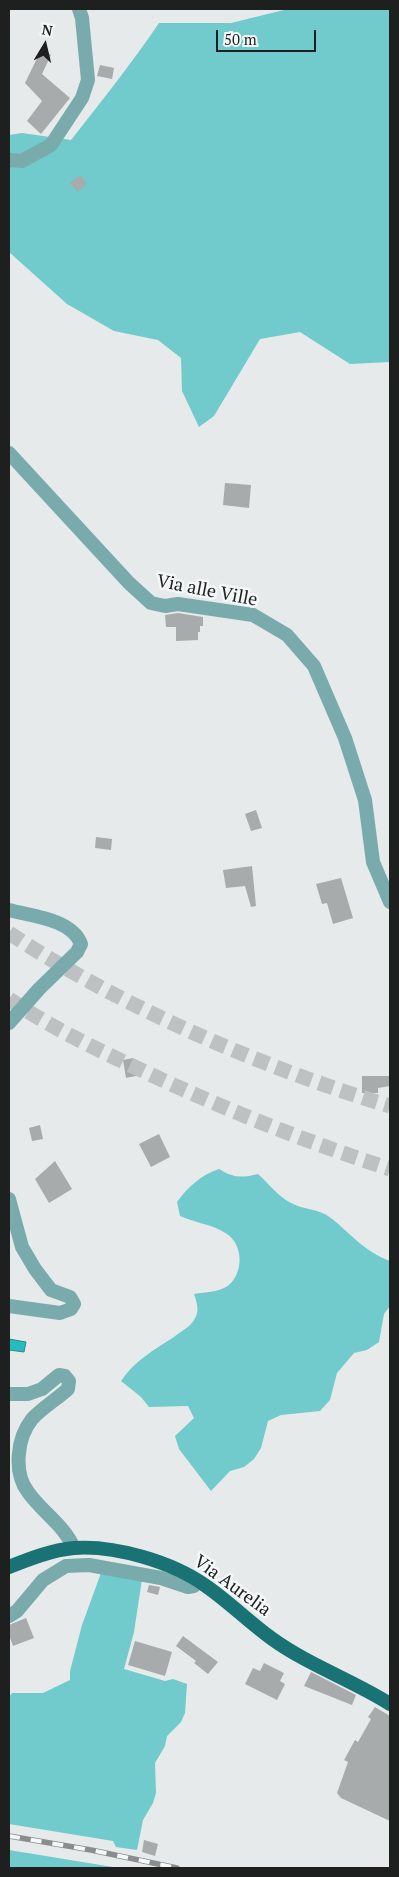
<!DOCTYPE html>
<html>
<head>
<meta charset="utf-8">
<style>
	body { margin:0 }
	#map { position:relative; width:399px; height:1877px; overflow:hidden; background:#e6eaea; font-family:"PT Serif",serif }
	canvas { display:block }
	.frame { position:absolute; inset:0; border:10px solid #1e1f1f; pointer-events:none }
	.north { position:absolute; left:20px; top:20px; width:50px; height:50px; -webkit-text-stroke:4px #f4f8f8; paint-order:stroke; rotate:9deg; font-size:14px; font-weight:700; line-height:20px; text-align:center; color:#1e1f1f }
	.north::after { content:''; display:block; margin:auto; width:18px; height:22px; background:#1e1f1f; clip-path:polygon(50% 0,100% 100%,50% 72%,0 100%) }
	.scale { position:absolute; left:216px; top:30px; width:100px; height:22px; box-sizing:border-box; border:2px solid #1e1f1f; border-top:0; padding-left:6px; font-size:15px; line-height:18px; white-space:nowrap; color:#1e1f1f; -webkit-text-stroke:4px #f4f8f8; paint-order:stroke }
</style>
</head>
<body>
<div id="map">
<canvas width="399" height="1877"></canvas>
<div class="frame"></div>
<div class="north">N</div>
<div class="scale">50 m</div>
</div>
<script>
const c = document.querySelector('canvas').getContext('2d');
c.lineJoin = 'round';
function fill(path, color) {
  c.fillStyle = color;
  c.fill(path, 'evenodd');
}
function stroke(path, color, width, dash) {
  c.strokeStyle = color;
  c.lineWidth = width;
  c.lineCap = dash ? 'butt' : 'round';
  c.setLineDash(dash || []);
  c.stroke(path);
}
function label(font, color, halo, rows, align = 'center') {
  c.font = font + ' "PT Serif",serif';
  c.lineWidth = 5;
  c.setLineDash([]);
  c.textBaseline = 'middle';
  c.strokeStyle = halo;
  c.fillStyle = color;
  for (const [text, x, y, turn = 0] of rows) {
    c.save();
    c.translate(x, y);
    c.rotate((+turn || 0) * Math.PI / 180);
    c.textAlign = isNaN(turn) ? turn : align;
    if (halo) c.strokeText(text, 0, 0);
    c.fillText(text, 0, 0);
    c.restore();
  }
}
const green = new Path2D(`
	M288 9H390V362L350 364 300 332 260 339 214 416 199 427 182 391 181 358 158 340 114 331 67 304 9 252V135L22 133 71 140C101 102 132 63 159 23H231Z
	M219 1169C233 1178 242 1178 258 1174 269 1184 278 1196 291 1203 304 1210 318 1208 331 1218 351 1234 365 1252 390 1261V1306L384 1314 379 1342 367 1350 354 1353 337 1373 330 1400 320 1411 281 1415 268 1421 261 1448 254 1459 244 1467 230 1471 211 1491 179 1449 175 1436 194 1418 188 1406 149 1407 141 1397 121 1381C134 1361 154 1350 174 1337 180 1332 190 1327 194 1320 200 1311 197 1303 194 1294 206 1292 223 1292 231 1283 244 1269 242 1244 227 1234 213 1224 195 1223 180 1216L177 1202C188 1187 201 1175 219 1169Z
	M101 1573 142 1579 134 1632 124 1669 165 1681 173 1679 187 1684 185 1713 181 1722 167 1736 165 1746 155 1763 156 1793 153 1803 143 1820 137 1850 116 1847 113 1841 9 1824V1697L12 1693H43L70 1680V1671L82 1625Z
	M9 1850 113 1867 117 1868H9Z`);
const water = new Path2D(`
	M9 1339 26 1342 24 1352 9 1350Z`);
const building = new Path2D(`
	M41 50 51 55 42 74 70 98 41 134 27 121 42 101 25 83Z
	M100 65 114 68 112 79 97 76Z
	M80 175 87 183 78 192 70 183Z
	M225 483 251 485 249 508 223 505Z
	M178 613 203 617V626H200V632H198V640L176 641V627H166L165 615Z
	M256 810 262 828 251 831 245 814Z
	M96 837 112 839 111 850 95 848Z
	M252 866 256 906 251 907 245 886 226 888 223 870Z
	M341 878 353 918 333 924 327 903 322 904 316 884Z
	M133 1058 136 1076 126 1078 123 1060Z
	M362 1076H389L390 1086 378 1088V1093H362Z
	M40 1125 43 1139 32 1141 29 1128Z
	M159 1134 170 1157 151 1167 139 1144Z
	M55 1161 72 1189 49 1203 35 1179Z
	M149 1585 160 1587 158 1595 147 1592Z
	M26 1618 34 1638 13 1646 9 1635V1625Z
	M183 1636 218 1662 208 1674 194 1663 196 1661 176 1646Z
	M135 1641 172 1652 165 1676 128 1665Z
	M264 1663 284 1673 280 1681 285 1684 277 1700 245 1684 253 1668 260 1671Z
	M311 1672 356 1695 352 1705 304 1686Z
	M375 1707 390 1716V1821L341 1798 337 1793 348 1762 344 1760 355 1740 358 1742 371 1719 368 1717Z
	M144 1840 158 1844 155 1856 142 1852Z`);
const motorwayTunnel = new Path2D(`
	M9 933C119 1006 263 1068 390 1106
	M9 999C50 1027 94 1048 139 1069 221 1108 304 1141 390 1169`);
const minor = new Path2D(`
	M9 160 22 161 51 145 82 98 88 80 82 18 79 9
	M9 453 129 583 151 603 165 606 178 604 253 615 287 635 314 666 345 738 365 800 373 862 390 902
	M9 910C31 916 72 919 81 944L77 952 39 989 9 1023
	M9 1199 22 1247 35 1269 51 1290 70 1297 74 1304 71 1309 60 1313 9 1306
	M9 1394H28L42 1389 59 1375 65 1376 69 1381 68 1389C57 1399 42 1408 32 1419 17 1438 13 1472 28 1492 42 1512 64 1525 74 1548
	M9 1616 17 1611 43 1580 66 1566 89 1565 161 1578 188 1587 194 1586 198 1581`);
const primary = new Path2D(`
	M9 1567C29 1559 52 1550 74 1548 115 1545 173 1562 206 1586 229 1602 249 1622 271 1638 308 1665 352 1680 390 1704`);
const rail = new Path2D(`
	M9 1836 91 1850 177 1868`);
const streetNames = [
	["Via alle Ville",207,591,11],
	["Via Aurelia",232,1586,36]
];
fill(green, '#71cacb');
fill(water, '#27bbbe');
stroke(water, '#248c8e', 1);
fill(building, '#a7abab');
stroke(motorwayTunnel, '#bec1c1', 15, [15, 8]);
stroke(minor, '#7aabac', 14);
stroke(primary, '#197274', 14);
stroke(rail, '#8a8d8d', 5.5);
stroke(rail, '#f4f8f8', 4, [11]);
label('18px', '#1e1f1f', '#f4f8f8', streetNames);
</script>
</body>
</html>
